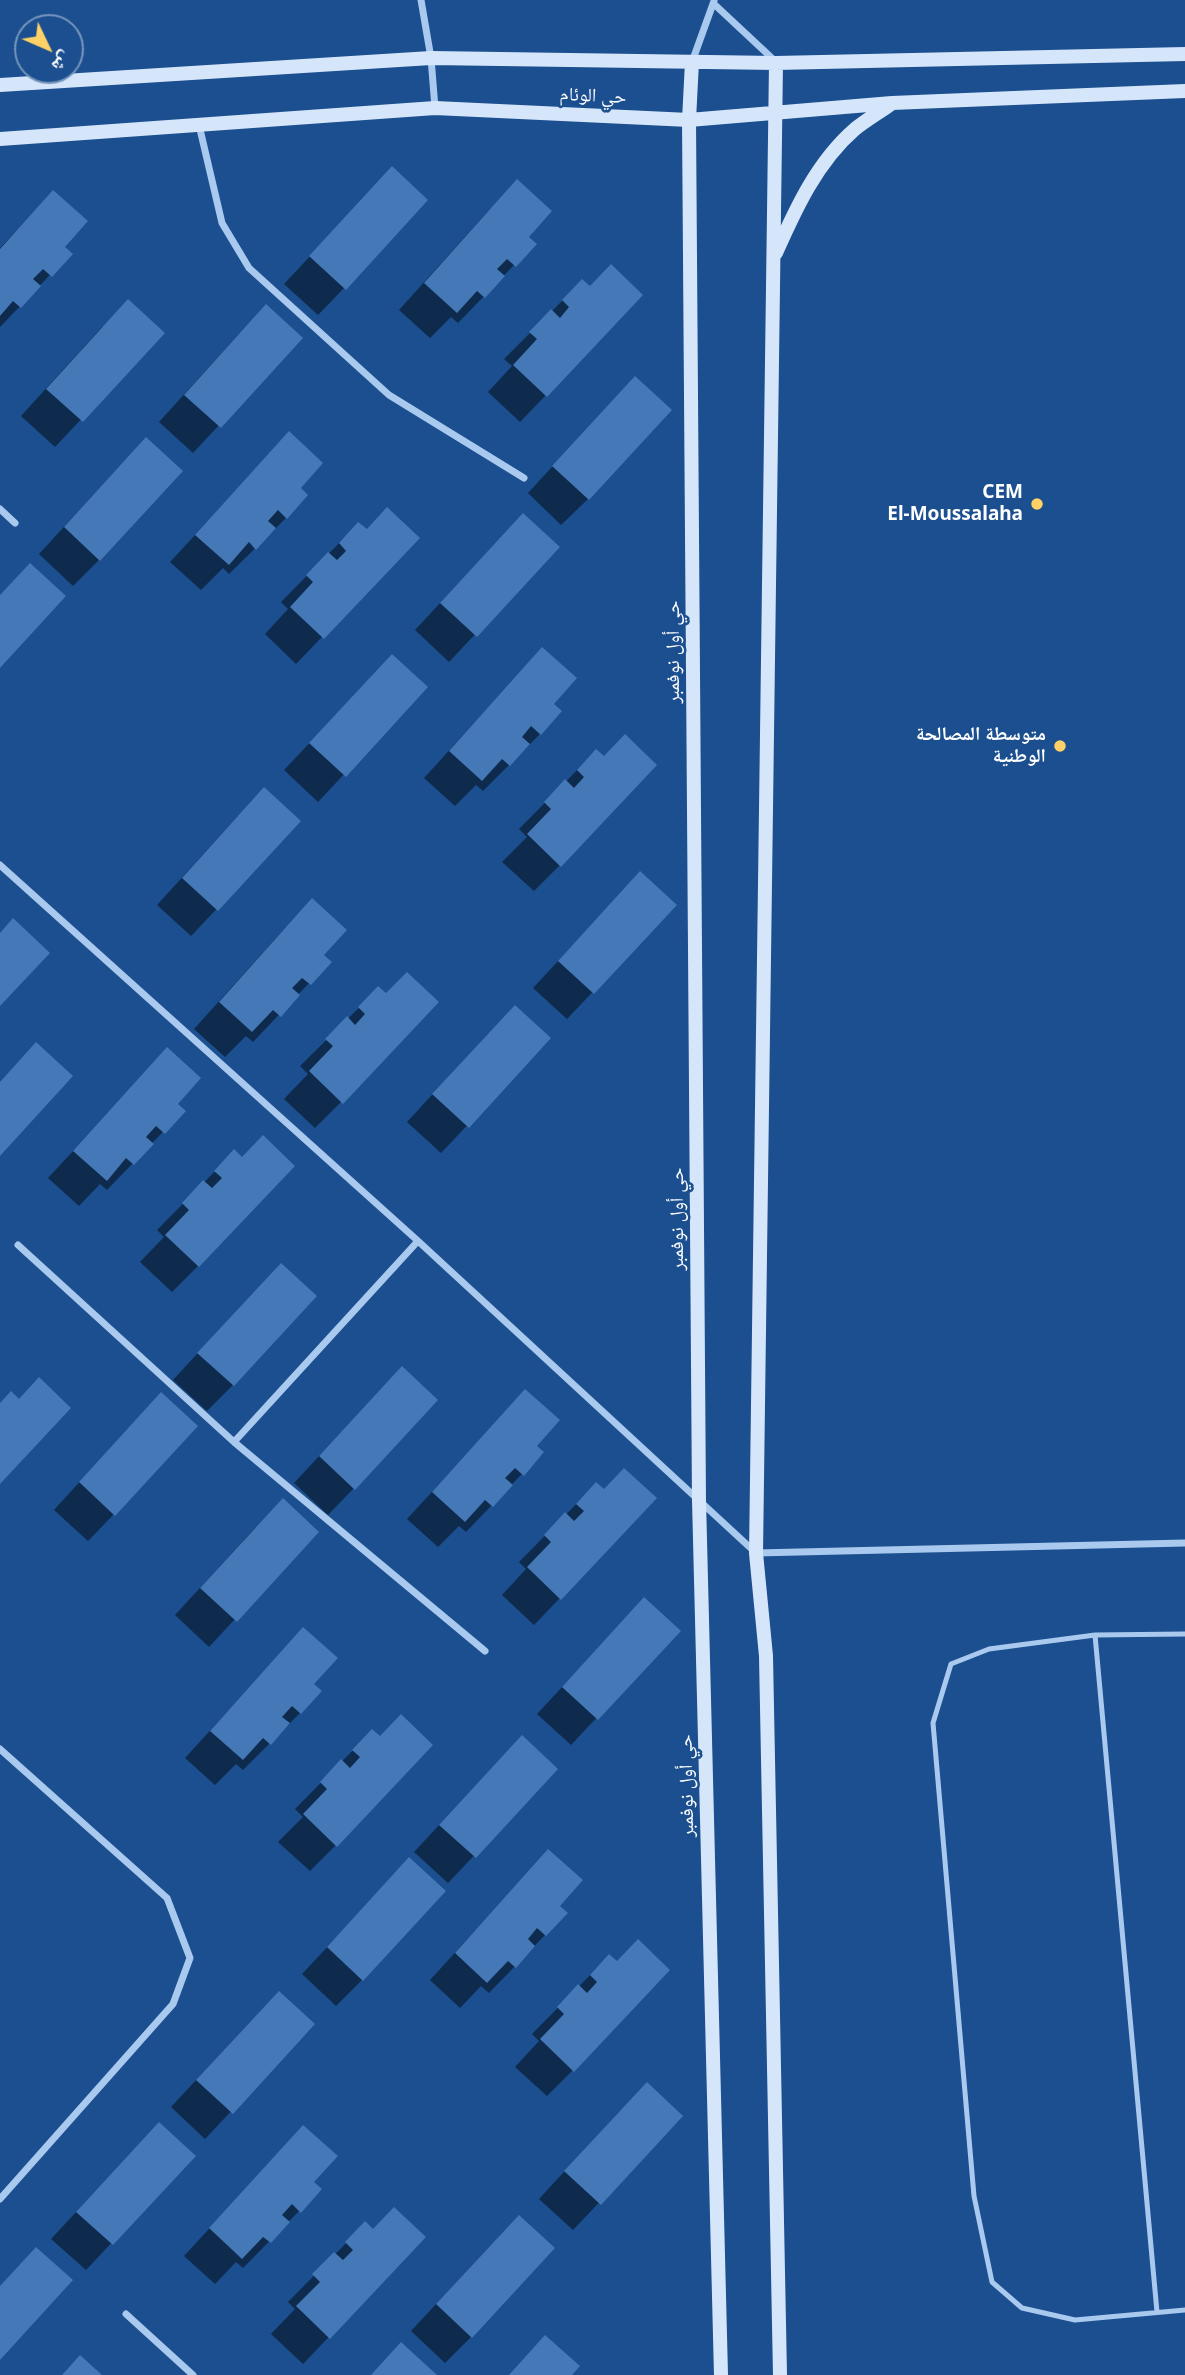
<!DOCTYPE html>
<html>
<head>
<meta charset="utf-8">
<style>
	body { margin:0 }
	#map { position:relative; width:1185px; height:2375px; overflow:hidden; background:#1b4f8f; font-family:"Noto Sans","Noto Naskh Arabic",sans-serif }
	canvas { display:block }
	.north { position:absolute; left:14px; top:14px; width:70px; height:70px; box-sizing:border-box; background:#1b4f8f; border:2px solid #7695bc; border-radius:50%; rotate:134deg; font-size:19px; font-weight:700; line-height:28px; text-align:center; color:#fff }
	.north::after { content:''; display:block; margin:auto; width:24px; height:32px; background:#ffd166; clip-path:polygon(50% 0,100% 100%,50% 72%,0 100%) }
</style>
</head>
<body>
<div id="map">
<canvas width="1185" height="2375"></canvas>
<div class="north">ش</div>
</div>
<script>
const c = document.querySelector('canvas').getContext('2d');
c.lineJoin = 'round';
function fill(path, color) {
  c.fillStyle = color;
  c.fill(path, 'evenodd');
}
function stroke(path, color, width, dash) {
  c.strokeStyle = color;
  c.lineWidth = width;
  c.lineCap = dash ? 'butt' : 'round';
  c.setLineDash(dash || []);
  c.stroke(path);
}
function label(font, color, halo, rows, align = 'center') {
  c.font = font + ' "Noto Sans","Noto Naskh Arabic",sans-serif';
  c.lineWidth = 5;
  c.setLineDash([]);
  c.textBaseline = 'middle';
  c.strokeStyle = halo;
  c.fillStyle = color;
  for (const [text, x, y, turn = 0] of rows) {
    c.save();
    c.translate(x, y);
    c.rotate((+turn || 0) * Math.PI / 180);
    c.textAlign = isNaN(turn) ? turn : align;
    if (halo) c.strokeText(text, 0, 0);
    c.fillText(text, 0, 0);
    c.restore();
  }
}
const shadow = new Path2D(`
	M392 169 344 288 318 315 284 284Z
	M53 192 62 247 70 254 0 327V248Z
	M491 208 514 265 458 323 451 317 430 338 399 310Z
	M582 281 546 395 520 422 488 392 512 366 504 359Z
	M102 327 162 333 55 447 21 416Z
	M240 333 300 338 193 453 159 422Z
	M609 405 588 499 561 525 528 493Z
	M289 434 298 488 286 518 229 574 223 568 201 590 170 562Z
	M120 466 99 560 73 586 39 554Z
	M358 524 366 531 417 538 296 664 265 634 288 609 281 602Z
	M497 542 557 547 449 662 415 630Z
	M542 649 551 704 540 734 483 791 476 785 455 806 424 778Z
	M392 656 426 687 318 802 284 770Z
	M596 751 560 865 534 891 502 862 527 837 519 829Z
	M238 816 299 822 191 936 157 905Z
	M640 873 675 905 567 1019 533 988Z
	M286 927 329 962 253 1042 246 1036 225 1057 194 1029Z
	M378 989 341 1102 315 1128 284 1099 308 1074 300 1066Z
	M489 1033 549 1039 441 1153 407 1122Z
	M167 1050 175 1104 183 1111 107 1190 100 1184 79 1206 48 1178Z
	M234 1152 198 1266 172 1292 140 1262 164 1237 157 1230Z
	M255 1291 233 1385 207 1411 173 1380Z
	M525 1391 534 1446 542 1453 466 1532 459 1526 438 1547 407 1519Z
	M376 1395 354 1488 328 1515 294 1483Z
	M135 1421 114 1514 88 1541 54 1510Z
	M596 1484 560 1598 534 1625 502 1595 526 1569 519 1562Z
	M256 1527 316 1532 209 1647 175 1615Z
	M644 1599 678 1631 571 1745 537 1714Z
	M303 1629 312 1684 300 1713 243 1770 236 1764 215 1785 185 1758Z
	M372 1731 336 1845 310 1871 278 1842 303 1817 295 1809Z
	M496 1764 556 1769 448 1883 414 1852Z
	M548 1851 557 1906 545 1935 489 1993 481 1986 460 2008 430 1980Z
	M409 1860 362 1980 336 2006 302 1974Z
	M609 1956 573 2070 547 2096 515 2067 539 2041 532 2034Z
	M253 2019 313 2024 205 2139 171 2107Z
	M621 2110 681 2116 573 2230 539 2199Z
	M303 2127 312 2182 299 2211 243 2268 236 2262 215 2284 184 2256Z
	M133 2151 193 2156 86 2270 51 2239Z
	M365 2224 372 2230 424 2237 303 2364 271 2334 295 2309 288 2302Z
	M493 2243 471 2337 445 2363 411 2331Z`);
const building = new Path2D(`
	M392 166 428 200 346 290 309 256Z
	M517 179 552 211 529 237 537 244 516 267 507 259 497 269 505 276 485 298 477 291 457 313 424 283Z
	M53 190 88 221 65 247 73 254 52 277 43 269 33 279 41 286 21 308 13 301 0 316V249Z
	M611 264 643 295 547 397 513 365 537 339 529 332 551 309 560 318 569 307 562 300 582 279 590 286Z
	M128 299 165 333 83 422 46 389Z
	M266 304 303 338 221 428 184 395Z
	M635 376 672 410 589 500 552 466Z
	M289 431 323 463 301 488 308 495 287 519 278 510 268 521 276 528 256 550 249 542 229 565 195 535Z
	M146 437 183 471 100 561 64 527Z
	M387 507 420 538 324 639 290 607 313 582 306 575 328 552 337 560 346 551 339 543 358 522 367 529Z
	M523 513 560 547 477 637 440 603Z
	M30 563 66 596 0 668V595Z
	M542 647 577 678 554 704 562 711 541 735 531 726 522 737 530 744 510 766 502 759 482 781 449 751Z
	M392 654 428 687 346 777 309 743Z
	M625 734 657 765 561 867 527 834 551 809 544 802 565 779 574 788 584 777 577 770 596 749 604 756Z
	M264 787 301 821 218 911 182 878Z
	M640 871 677 905 594 994 558 961Z
	M312 898 347 930 324 955 332 962 311 985 302 978 292 988 300 995 281 1017 273 1010 252 1032 219 1002Z
	M13 918 50 953 0 1006V933Z
	M407 972 439 1002 343 1104 309 1071 333 1046 325 1039 347 1016 355 1025 365 1014 358 1007 378 986 386 993Z
	M515 1005 551 1038 469 1128 432 1094Z
	M36 1042 73 1076 0 1156V1082Z
	M167 1047 201 1078 178 1104 186 1111 165 1134 156 1126 146 1137 154 1144 134 1165 126 1158 107 1181 73 1151Z
	M263 1135 295 1166 199 1267 165 1235 189 1210 182 1203 203 1180 212 1188 222 1178 214 1171 234 1149 242 1157Z
	M281 1263 317 1296 234 1386 197 1353Z
	M402 1366 438 1400 355 1490 319 1456Z
	M39 1377 71 1408 0 1484V1403L11 1391 19 1399Z
	M525 1389 560 1420 537 1446 544 1452 524 1476 515 1468 505 1478 513 1485 493 1507 485 1500 465 1522 432 1492Z
	M161 1392 198 1426 115 1516 79 1482Z
	M624 1468 657 1498 561 1600 527 1567 551 1542 544 1535 565 1512 574 1521 584 1511 576 1504 596 1482 604 1489Z
	M283 1498 319 1532 237 1622 200 1588Z
	M644 1597 681 1631 598 1720 562 1687Z
	M303 1627 338 1658 314 1684 322 1691 301 1714 292 1706 282 1717 290 1723 271 1745 263 1738 243 1760 210 1731Z
	M401 1714 433 1745 337 1847 303 1814 327 1789 320 1782 341 1759 350 1768 360 1757 352 1750 372 1729 380 1736Z
	M522 1735 558 1769 476 1858 439 1825Z
	M548 1849 583 1880 560 1906 568 1913 546 1936 537 1928 528 1939 535 1946 516 1968 508 1961 487 1983 455 1953Z
	M409 1857 446 1891 363 1981 327 1947Z
	M638 1939 670 1970 574 2072 540 2039 564 2014 557 2007 578 1984 587 1993 597 1982 590 1975 609 1954 617 1961Z
	M279 1991 315 2024 233 2114 196 2080Z
	M647 2082 683 2116 601 2205 564 2171Z
	M159 2122 196 2156 113 2245 76 2212Z
	M303 2125 338 2156 314 2182 322 2189 301 2213 292 2204 282 2215 290 2222 271 2243 263 2237 242 2259 209 2228Z
	M394 2207 426 2237 330 2339 296 2306 320 2282 312 2274 334 2252 343 2260 353 2250 345 2242 365 2221 373 2229Z
	M519 2215 555 2248 472 2338 436 2304Z
	M36 2247 73 2280 0 2360V2286Z
	M545 2335 580 2366 572 2375H509Z
	M401 2342 437 2375H371Z
	M80 2355 102 2375H62Z`);
const lane = new Path2D(`
	M1185 1634 1095 1635 989 1649 951 1664 933 1723 974 2196 992 2282 1022 2308 1075 2320 1185 2310
	M1095 1635 1157 2312`);
const street = new Path2D(`
	M421 0 431 58 435 108
	M714 4 775 61
	M692 62 714 1
	M199 125 222 223 249 268 389 395 524 478
	M0 509 15 523
	M0 865 418 1241 756 1553 1185 1543
	M18 1245 234 1442 485 1651
	M234 1442 418 1241
	M0 1749 167 1898 190 1958 173 2004 0 2199
	M126 2314 193 2375`);
const secondary = new Path2D(`
	M692 62 689 120 699 1500 721 2375
	M776 63 756 1553 766 1656 780 2375
	M0 85 431 58 776 63 1185 54
	M0 139 435 108 689 120 892 103 1185 91
	M776 253C796 208 817 162 855 129 866 120 880 112 891 104`);
const markers = [
	[1037,504,7,"#ffd166"],
	[1060,746,7,"#ffd166"]
];
const streetNames = [
	["حي الوئام",593,96,3],
	["حي أول نوفمبر",674,652,-90],
	["حي أول نوفمبر",678,1219,-90],
	["حي أول نوفمبر",687,1786,-91]
];
const poiNames = [
	["CEM",1023,493],
	["El-Moussalaha",1023,515],
	["متوسطة المصالحة",1046,735],
	["الوطنية",1046,757]
];
fill(shadow, '#0007');
fill(building, '#4478b7');
stroke(lane, '#a9c9ee', 5);
stroke(street, '#a9c9ee', 7);
stroke(secondary, '#d6e6fa', 14);
for (const [x, y, r, color] of markers) {
  const dot = new Path2D();
  dot.arc(x, y, r, 0, 2 * Math.PI);
  c.fillStyle = color;
  c.fill(dot);
  stroke(dot, '#1b4f8f', 2.5);
}
label('19px', '#fff', '#1b4f8f', streetNames);
label('bold 19px', '#fff', '#1b4f8f', poiNames, 'right');
</script>
</body>
</html>
